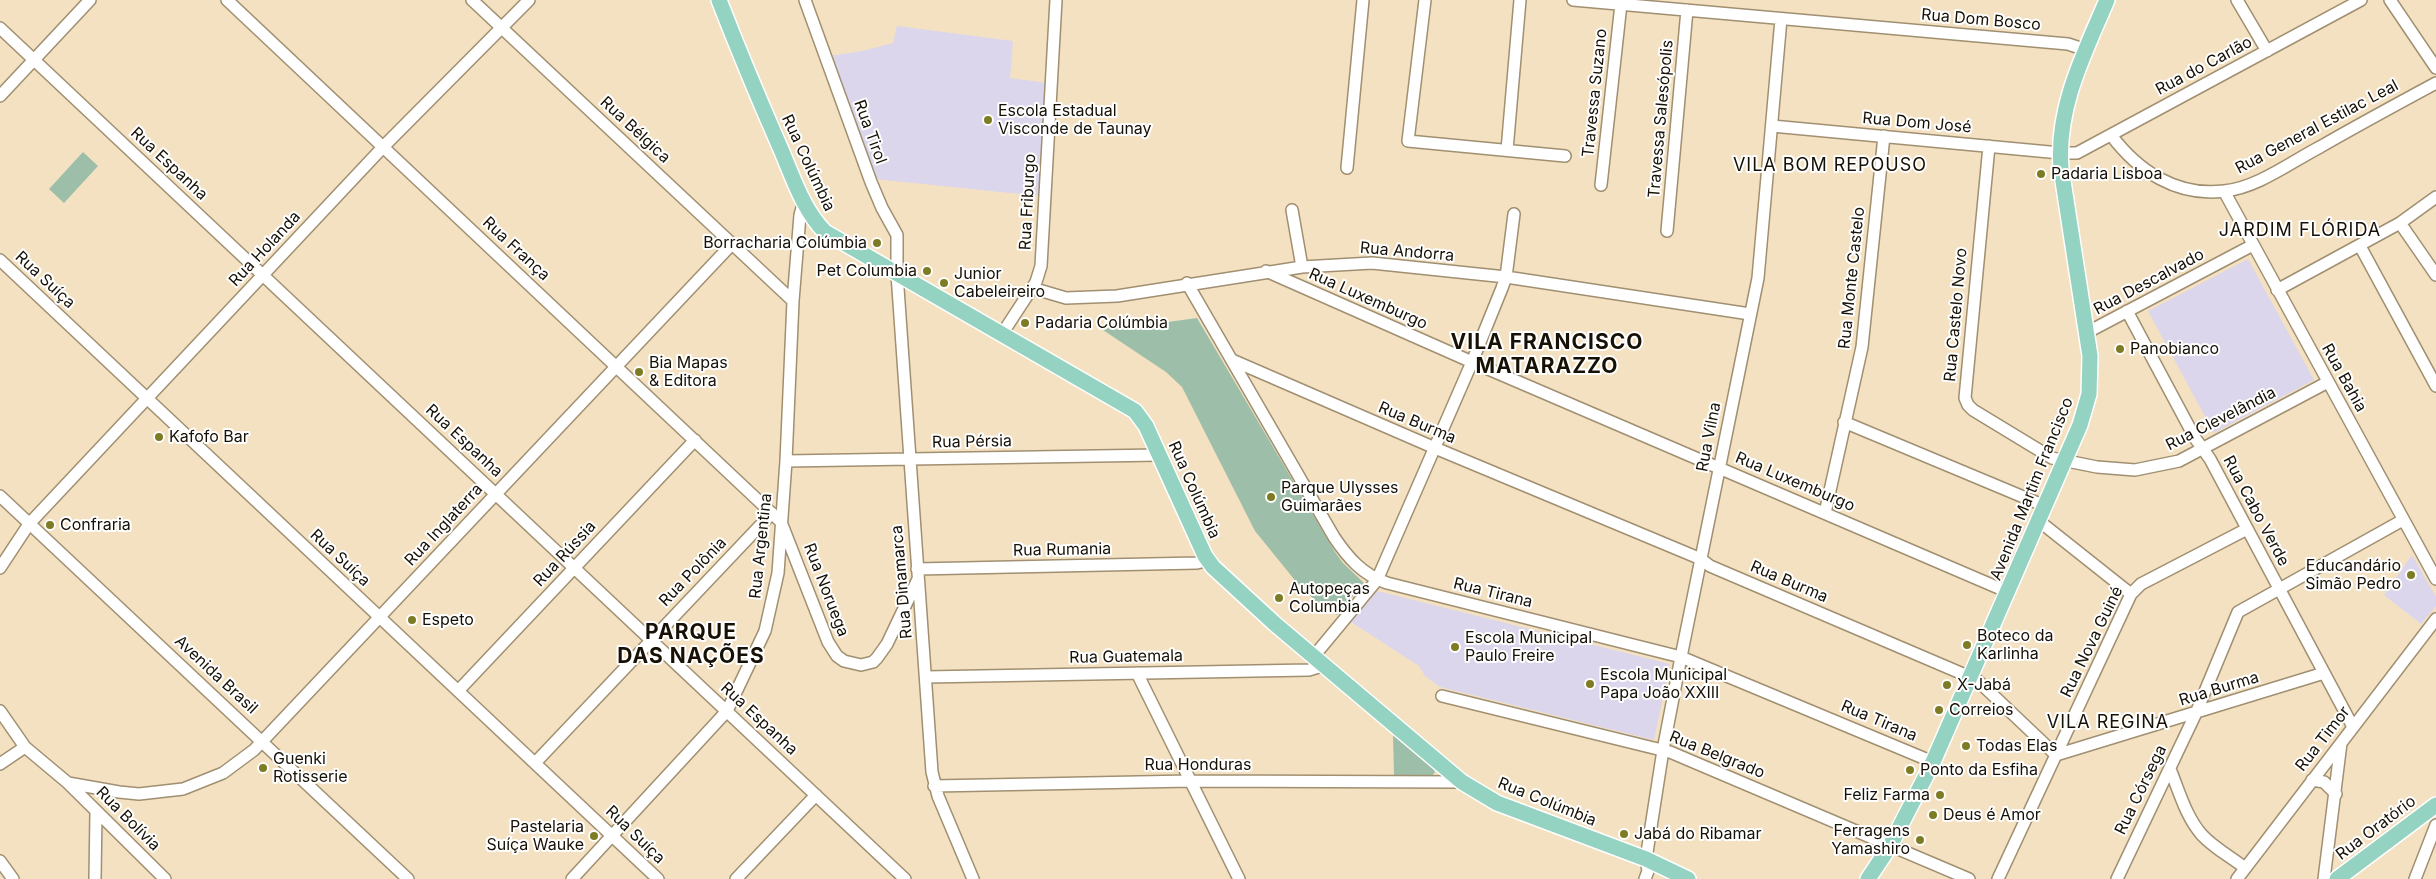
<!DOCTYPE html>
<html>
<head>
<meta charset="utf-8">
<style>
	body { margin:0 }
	canvas { display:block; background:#f3e1c1 }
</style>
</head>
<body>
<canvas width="2436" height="879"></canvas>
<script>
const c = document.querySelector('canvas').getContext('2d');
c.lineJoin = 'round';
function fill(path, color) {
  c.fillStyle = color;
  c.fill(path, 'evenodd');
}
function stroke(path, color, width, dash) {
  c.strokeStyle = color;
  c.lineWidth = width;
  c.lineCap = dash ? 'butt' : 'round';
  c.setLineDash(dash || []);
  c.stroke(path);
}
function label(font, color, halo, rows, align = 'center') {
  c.font = font + ' Inter,sans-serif';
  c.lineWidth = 4;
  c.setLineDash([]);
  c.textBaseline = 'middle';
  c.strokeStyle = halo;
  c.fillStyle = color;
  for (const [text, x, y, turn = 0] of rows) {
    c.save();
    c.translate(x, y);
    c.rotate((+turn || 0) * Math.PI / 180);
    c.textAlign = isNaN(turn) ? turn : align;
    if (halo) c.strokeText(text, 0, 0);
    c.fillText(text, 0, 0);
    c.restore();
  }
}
const education = new Path2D(`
	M897 26 1013 41 1010 78 1047 83 1039 196 875 179 829 56 862 51 893 43Z
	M2248 259 2314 380 2214 433 2148 311Z
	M2412 555 2436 597V606L2421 624 2384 595Z
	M1377 591 1670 664 1654 740 1440 687 1425 676 1419 666 1351 622Z`);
const green = new Path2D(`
	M83 152 98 166 64 203 49 189Z
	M1197 318 1335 552 1343 563 1364 583 1337 615 1321 606 1298 584 1255 531 1182 387 1166 372 1103 330 1105 327 1124 328Z
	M1393 733 1433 767 1435 772 1432 776 1394 777Z`);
const minor = new Path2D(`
	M227 0 781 522 828 642 837 656 844 661 861 665 873 662 877 658 887 644 918 579
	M472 0 793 301
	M805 0 871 182 882 208 897 235V274L932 772 938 796 973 879
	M1425 0 1408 141 1565 156
	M1573 0 2068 44 2086 50
	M2237 0 2267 51
	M2390 0 2436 68
	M0 28 905 879
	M0 96 90 0
	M1772 126 2060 153H2077L2361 0
	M2111 135C2138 171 2177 197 2224 191 2257 188 2291 162 2320 147 2358 125 2397 104 2436 83
	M1989 146 1965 398 1968 405 1973 410 2052 458 2097 467 2135 470 2179 461 2328 382
	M1507 150 1520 0
	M1347 168 1363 0
	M1601 185 1621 4
	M2224 191 2436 579
	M1292 210 1302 267
	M2400 223 2436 275
	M1667 231 1687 10
	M2360 246 2436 386
	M0 260 658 879
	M1266 271 1472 362 2008 592
	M1187 283 1334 537C1348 558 1363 575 1387 583L1681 657 1933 762
	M1032 288 1066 298 1117 296 1302 267 1372 263 1506 277 1750 314
	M2277 290 2400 223 2436 197
	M2127 311 2195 438 2210 459 2353 727
	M2086 333 2253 245
	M1002 334 1036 282 1041 266 1056 0
	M1232 360 1435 448 1701 559 1710 566 1977 680 2056 755 2324 673
	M1844 422 2045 506
	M786 461 1159 455
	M0 496 408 879
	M1825 513 1862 347 1884 136
	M2039 521 2131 594
	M0 568 29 524 384 146 529 0
	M917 569 1197 563 1208 560
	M1314 656 1377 580 1472 362 1502 288 1506 277 1514 214
	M1137 673 1239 879
	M926 677 1309 670 1325 665
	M458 691 695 440
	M1442 696 1670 752 1969 879
	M0 711 25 747 68 783 119 792 139 794 183 789 223 773 254 750 732 244
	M535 763 772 513
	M0 764 25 747
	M2170 769C2179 791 2186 817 2202 835 2214 848 2231 857 2245 868
	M2312 780 2324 782 2336 794
	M68 783 165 879
	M934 786 1190 781 1462 782
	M0 861 13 879
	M95 879 96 812
	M572 879 727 711 765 631 778 573 786 461 793 301 800 215 804 201
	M736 879 816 795
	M1645 879 1648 871 1646 859 1663 750 1681 657 1758 278 1781 19
	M1998 879 2131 594 2141 584 2247 529
	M2117 879 2196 713 2238 612 2403 520
	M2237 879 2436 619
	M2324 879 2341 743
	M2415 879 2436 825`);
const major = new Path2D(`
	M719 0C738 49 758 97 779 145 792 174 802 209 825 232L1135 411 1146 426 1205 556 1213 567 1275 624 1462 782 1497 803 1646 859 1688 879
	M1868 879 1890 846 1933 762 2080 425 2089 394 2090 356 2061 168C2056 108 2084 54 2107 0
	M2337 879 2436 805`);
const markers = [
	[988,120,5,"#7d7c24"],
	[2041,174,5,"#7d7c24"],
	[877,243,5,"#7d7c24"],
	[927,271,5,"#7d7c24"],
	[944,283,5,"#7d7c24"],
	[1025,323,5,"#7d7c24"],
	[2120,349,5,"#7d7c24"],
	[639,372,5,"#7d7c24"],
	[159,437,5,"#7d7c24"],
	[1271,497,5,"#7d7c24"],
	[50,525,5,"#7d7c24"],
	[2411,575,5,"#7d7c24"],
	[1279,598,5,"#7d7c24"],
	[412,620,5,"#7d7c24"],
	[1967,645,5,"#7d7c24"],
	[1455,647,5,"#7d7c24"],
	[1590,684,5,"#7d7c24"],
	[1947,685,5,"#7d7c24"],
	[1939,710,5,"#7d7c24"],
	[1966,746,5,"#7d7c24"],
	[263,768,5,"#7d7c24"],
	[1910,770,5,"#7d7c24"],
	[1940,795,5,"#7d7c24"],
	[1933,815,5,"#7d7c24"],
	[1624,834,5,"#7d7c24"],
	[594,836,5,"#7d7c24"],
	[1920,840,5,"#7d7c24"]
];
const streetNames = [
	["Rua Dom Bosco",1981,20,5],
	["Rua do Carlão",2204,66,-28],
	["Travessa Suzano",1595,93,-84],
	["Travessa Salesópolis",1661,119,-85],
	["Rua Dom José",1917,123,5],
	["Rua General Estilac Leal",2317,127,-28],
	["Rua Bélgica",635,130,43],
	["Rua Tirol",870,132,70],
	["Rua Colúmbia",808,163,65],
	["Rua Espanha",169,164,43],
	["Rua Friburgo",1028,202,-87],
	["Rua Holanda",265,249,-47],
	["Rua França",516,249,43],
	["Rua Andorra",1407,252,5],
	["Rua Monte Castelo",1852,278,-84],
	["Rua Suíça",45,280,43],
	["Rua Descalvado",2149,282,-28],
	["Rua Luxemburgo",1368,299,24],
	["Rua Castelo Novo",1956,315,-85],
	["Rua Bahia",2344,378,61],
	["Rua Clevelândia",2221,419,-27],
	["Rua Burma",1417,423,23],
	["Rua Vilna",1709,437,-79],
	["Rua Espanha",464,441,43],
	["Rua Pérsia",972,442,-1],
	["Rua Luxemburgo",1795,482,23],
	["Avenida Martim Francisco",2032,489,-68],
	["Rua Colúmbia",1194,490,66],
	["Rua Cabo Verde",2256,511,62],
	["Rua Inglaterra",444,525,-47],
	["Rua Argentina",761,546,-84],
	["Rua Rumania",1062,550,-1],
	["Rua Rússia",565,554,-47],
	["Rua Suíça",340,558,43],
	["Rua Polônia",693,572,-46],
	["Rua Dinamarca",902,582,-95],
	["Rua Burma",1789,582,23],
	["Rua Noruega",826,590,69],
	["Rua Tirana",1493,593,14],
	["Rua Nova Guiné",2092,642,-64],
	["Rua Guatemala",1126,657,-1],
	["Avenida Brasil",216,675,43],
	["Rua Burma",2219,689,-17],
	["Rua Espanha",759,719,43],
	["Rua Tirana",1879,721,23],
	["Rua Timor",2323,739,-52],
	["Rua Belgrado",1717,755,22],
	["Rua Honduras",1198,765],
	["Rua Córsega",2141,790,-64],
	["Rua Colúmbia",1547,802,22],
	["Rua Bolívia",128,819,45],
	["Rua Oratório",2376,828,-37],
	["Rua Suíça",635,835,44]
];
const poiNames = [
	["Escola Estadual",998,111],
	["Visconde de Taunay",998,129],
	["Padaria Lisboa",2051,174],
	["Borracharia Colúmbia",867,243,"right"],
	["Pet Columbia",917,271,"right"],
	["Junior",954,274],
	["Cabeleireiro",954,292],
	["Padaria Colúmbia",1035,323],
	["Panobianco",2130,349],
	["Bia Mapas",649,363],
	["& Editora",649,381],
	["Kafofo Bar",169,437],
	["Parque Ulysses",1281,488],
	["Guimarães",1281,506],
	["Confraria",60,525],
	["Educandário",2401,566,"right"],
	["Simão Pedro",2401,584,"right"],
	["Autopeças",1289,589],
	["Columbia",1289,607],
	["Espeto",422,620],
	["Boteco da",1977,636],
	["Karlinha",1977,654],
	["Escola Municipal",1465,638],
	["Paulo Freire",1465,656],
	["Escola Municipal",1600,675],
	["Papa João XXIII",1600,693],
	["X-Jabá",1957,685],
	["Correios",1949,710],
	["Todas Elas",1976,746],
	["Guenki",273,759],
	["Rotisserie",273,777],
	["Ponto da Esfiha",1920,770],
	["Feliz Farma",1930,795,"right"],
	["Deus é Amor",1943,815],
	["Pastelaria",584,827,"right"],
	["Suíça Wauke",584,845,"right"],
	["Ferragens",1910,831,"right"],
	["Yamashiro",1910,849,"right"],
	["Jabá do Ribamar",1634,834]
];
const neighbourhoodNames = [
	["VILA BOM REPOUSO",1830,166],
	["JARDIM FLÓRIDA",2300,231],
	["VILA REGINA",2108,723]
];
const districtNames = [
	["VILA FRANCISCO",1547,343],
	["MATARAZZO",1547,367],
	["PARQUE",691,633],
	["DAS NAÇÕES",691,657]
];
fill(education, '#dbd6ec');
fill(green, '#9dbea8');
stroke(minor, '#a08f71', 14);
stroke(major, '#fff', 18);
stroke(minor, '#fff', 11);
stroke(major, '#94d2c1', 15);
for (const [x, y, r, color] of markers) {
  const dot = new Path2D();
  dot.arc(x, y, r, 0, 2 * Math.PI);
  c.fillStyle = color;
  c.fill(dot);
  stroke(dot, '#fff', 2);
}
label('16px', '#161005', '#fff', streetNames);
label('16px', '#161005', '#fff', poiNames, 'left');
c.letterSpacing = '1px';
label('18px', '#161005', '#fff', neighbourhoodNames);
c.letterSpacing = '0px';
c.letterSpacing = '1px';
label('bold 21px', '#161005', '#fff', districtNames);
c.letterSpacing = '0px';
</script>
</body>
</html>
